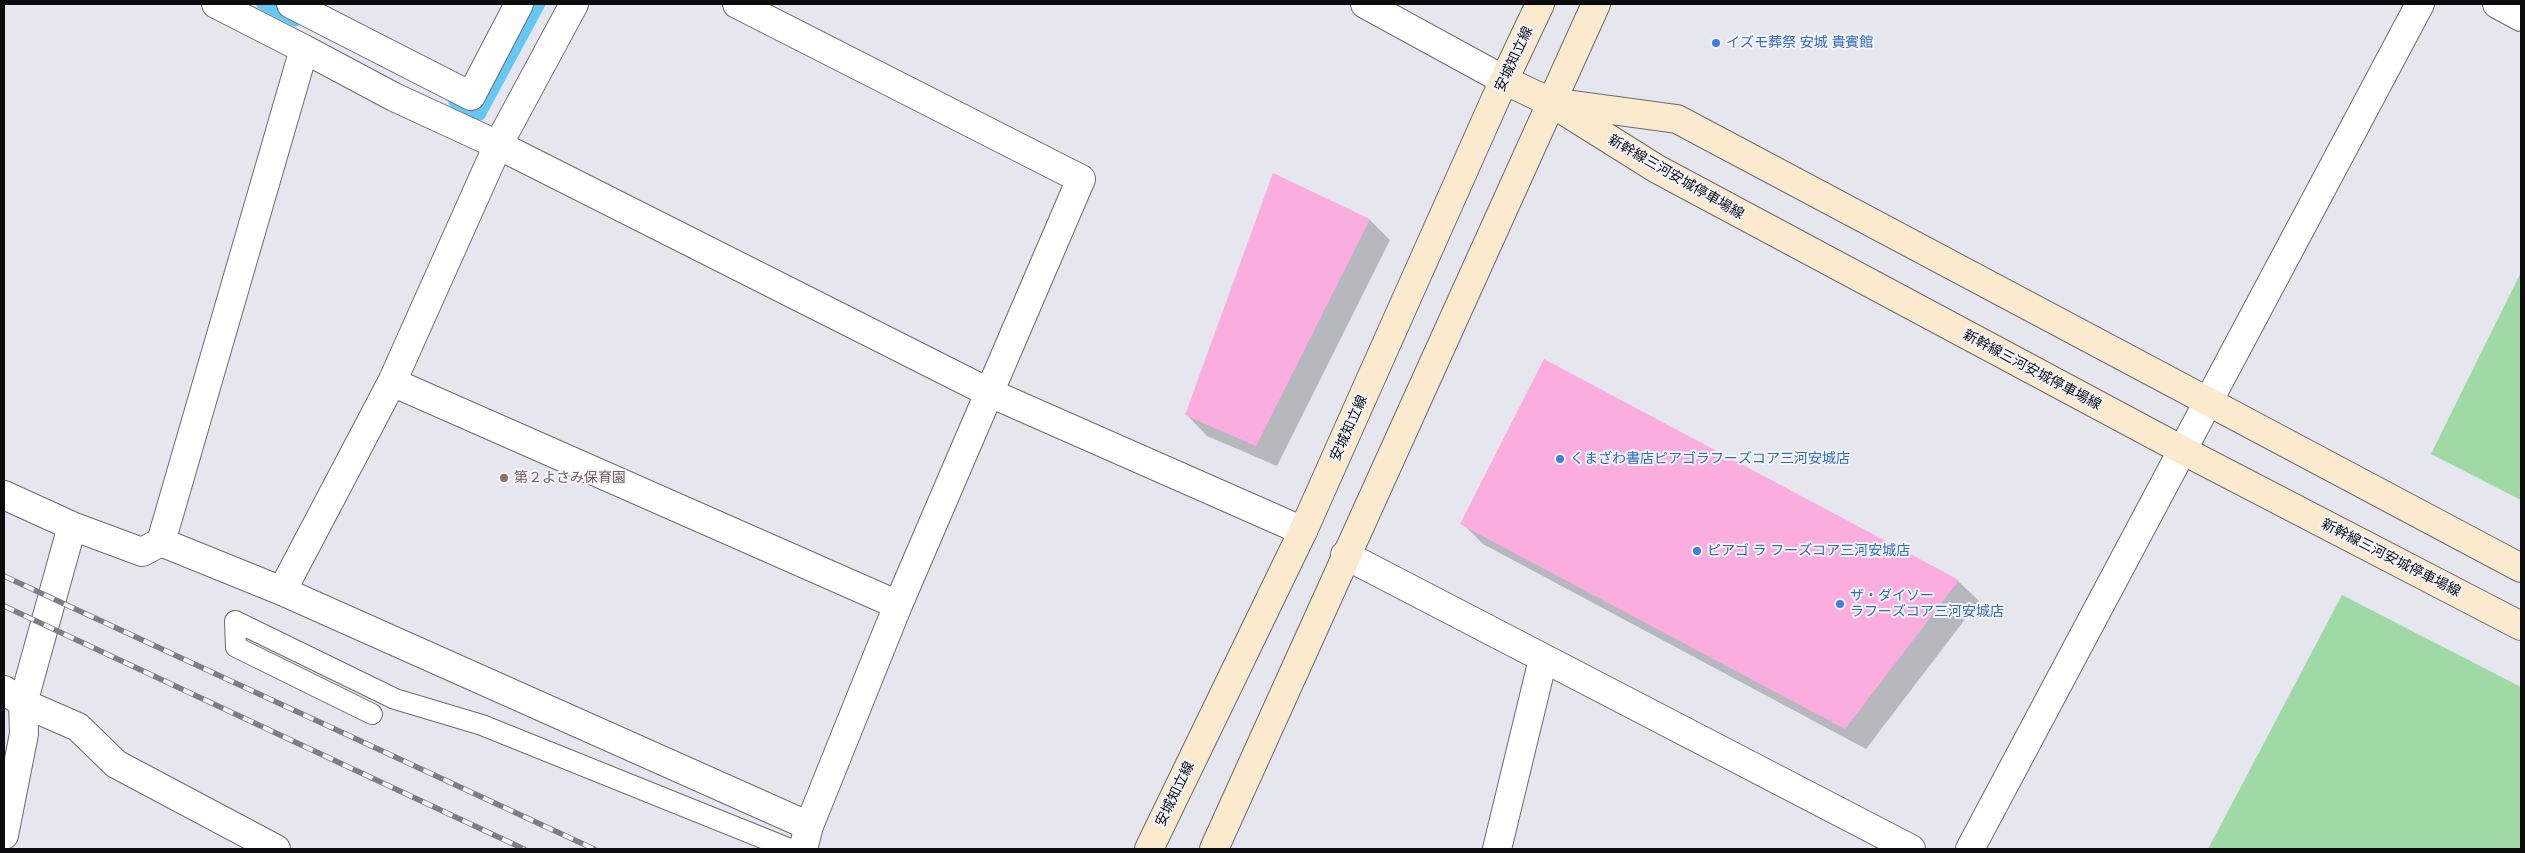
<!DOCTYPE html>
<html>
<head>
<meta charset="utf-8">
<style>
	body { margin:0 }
	#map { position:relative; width:2525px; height:853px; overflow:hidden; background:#e5e6ee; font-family:Mulish,sans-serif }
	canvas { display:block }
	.frame { position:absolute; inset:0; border:5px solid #0b0c0e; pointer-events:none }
</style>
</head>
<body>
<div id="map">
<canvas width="2525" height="853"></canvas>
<div class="frame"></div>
</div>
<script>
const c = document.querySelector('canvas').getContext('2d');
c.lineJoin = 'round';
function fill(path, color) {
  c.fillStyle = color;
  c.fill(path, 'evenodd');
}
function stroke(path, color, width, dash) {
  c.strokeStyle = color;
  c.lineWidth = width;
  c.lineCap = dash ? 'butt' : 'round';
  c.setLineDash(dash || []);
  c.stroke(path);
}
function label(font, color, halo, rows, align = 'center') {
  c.font = font + ' Mulish,"Noto Sans JP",sans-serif';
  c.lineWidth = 4;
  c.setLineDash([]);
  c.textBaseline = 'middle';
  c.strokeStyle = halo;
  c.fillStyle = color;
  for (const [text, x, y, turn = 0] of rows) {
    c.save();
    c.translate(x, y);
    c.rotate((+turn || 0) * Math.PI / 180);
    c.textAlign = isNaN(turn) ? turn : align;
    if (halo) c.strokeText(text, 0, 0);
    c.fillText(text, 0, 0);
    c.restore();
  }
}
const green = new Path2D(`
	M2521 272V500L2431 454Z
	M2342 595 2521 687V849H2208Z`);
const shadow = new Path2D(`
	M1273 174 1370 220 1390 240 1277 466 1207 436 1187 415Z
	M1462 523 1958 581 1979 601 1866 749 1483 544Z`);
const stream = new Path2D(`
	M262 4 295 21
	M454 102 480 115 540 4`);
const building = new Path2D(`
	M1273 173 1370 219 1256 446 1185 415Z
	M1544 359 1959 580 1845 729 1460 524Z`);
const service = new Path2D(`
	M372 714 236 647 235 621 395 699 482 725 790 849`);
const minor = new Path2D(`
	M216 4 304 49
	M291 4 471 96 519 4
	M737 4 1081 179 898 605 809 826 803 849
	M392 382 898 605
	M4 495 72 526 142 552 161 542 282 591 809 826
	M161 542 304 49 394 97 498 145 574 4
	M282 591 392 382 498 145 990 393 1303 531
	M4 690 23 703 78 727 116 764 276 849
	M4 835 24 734 23 703 72 526`);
const tertiary = new Path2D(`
	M1365 4 1504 80
	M2497 4 2521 17
	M1345 555 1911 849
	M1497 849 1543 659
	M1970 849 2420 4`);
const secondary = new Path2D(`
	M1504 80 1550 102 1657 169 2182 450 2521 626
	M1559 103 1677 119 2521 568
	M1149 849 1303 531 1504 80 1540 4
	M1214 849 1596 4`);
const rail = new Path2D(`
	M4 576 594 849
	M4 606 524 849`);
const markers = [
	[1716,43,5,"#3f7fe0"],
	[1560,459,5,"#3f7fe0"],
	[504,478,5,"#8d6e63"],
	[1697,551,5,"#3f7fe0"],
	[1840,604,5,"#3f7fe0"]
];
const shopNames = [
	["イズモ葬祭 安城 貴賓館",1726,43],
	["くまざわ書店ピアゴラフーズコア三河安城店",1570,459],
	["ピアゴ ラ フーズコア三河安城店",1707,551],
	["ザ・ダイソー",1850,596],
	["ラフーズコア三河安城店",1850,612]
];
const streetNames = [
	["安城知立線",1514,59,-65],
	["新幹線三河安城停車場線",1676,177,30],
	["新幹線三河安城停車場線",2032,370,28],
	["安城知立線",1349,428,-66],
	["新幹線三河安城停車場線",2391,558,27],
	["安城知立線",1175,794,-64]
];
const educationNames = [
	["第２よさみ保育園",514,478]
];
fill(green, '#9fd9a5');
fill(shadow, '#0003');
stroke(stream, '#65c7f4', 11);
fill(building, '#fcade0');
stroke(service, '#6b6b72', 22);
stroke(minor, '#6b6b72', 30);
stroke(tertiary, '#6b6b72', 30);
stroke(secondary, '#6b6b72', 30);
stroke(service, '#fff', 20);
stroke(minor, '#fff', 28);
stroke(tertiary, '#fff', 28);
stroke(secondary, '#fceace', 28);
stroke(rail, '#7d7e83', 5.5);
stroke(rail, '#f2f3fb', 4, [11]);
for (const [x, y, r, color] of markers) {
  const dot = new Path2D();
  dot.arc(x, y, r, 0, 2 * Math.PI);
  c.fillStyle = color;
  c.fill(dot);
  stroke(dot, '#f2f3fb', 2);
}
label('14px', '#366cbe', '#f2f3fb', shopNames, 'left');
label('14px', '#0b0c0e', '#f2f3fb', streetNames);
label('14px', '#785e54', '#f2f3fb', educationNames, 'left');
</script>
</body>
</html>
